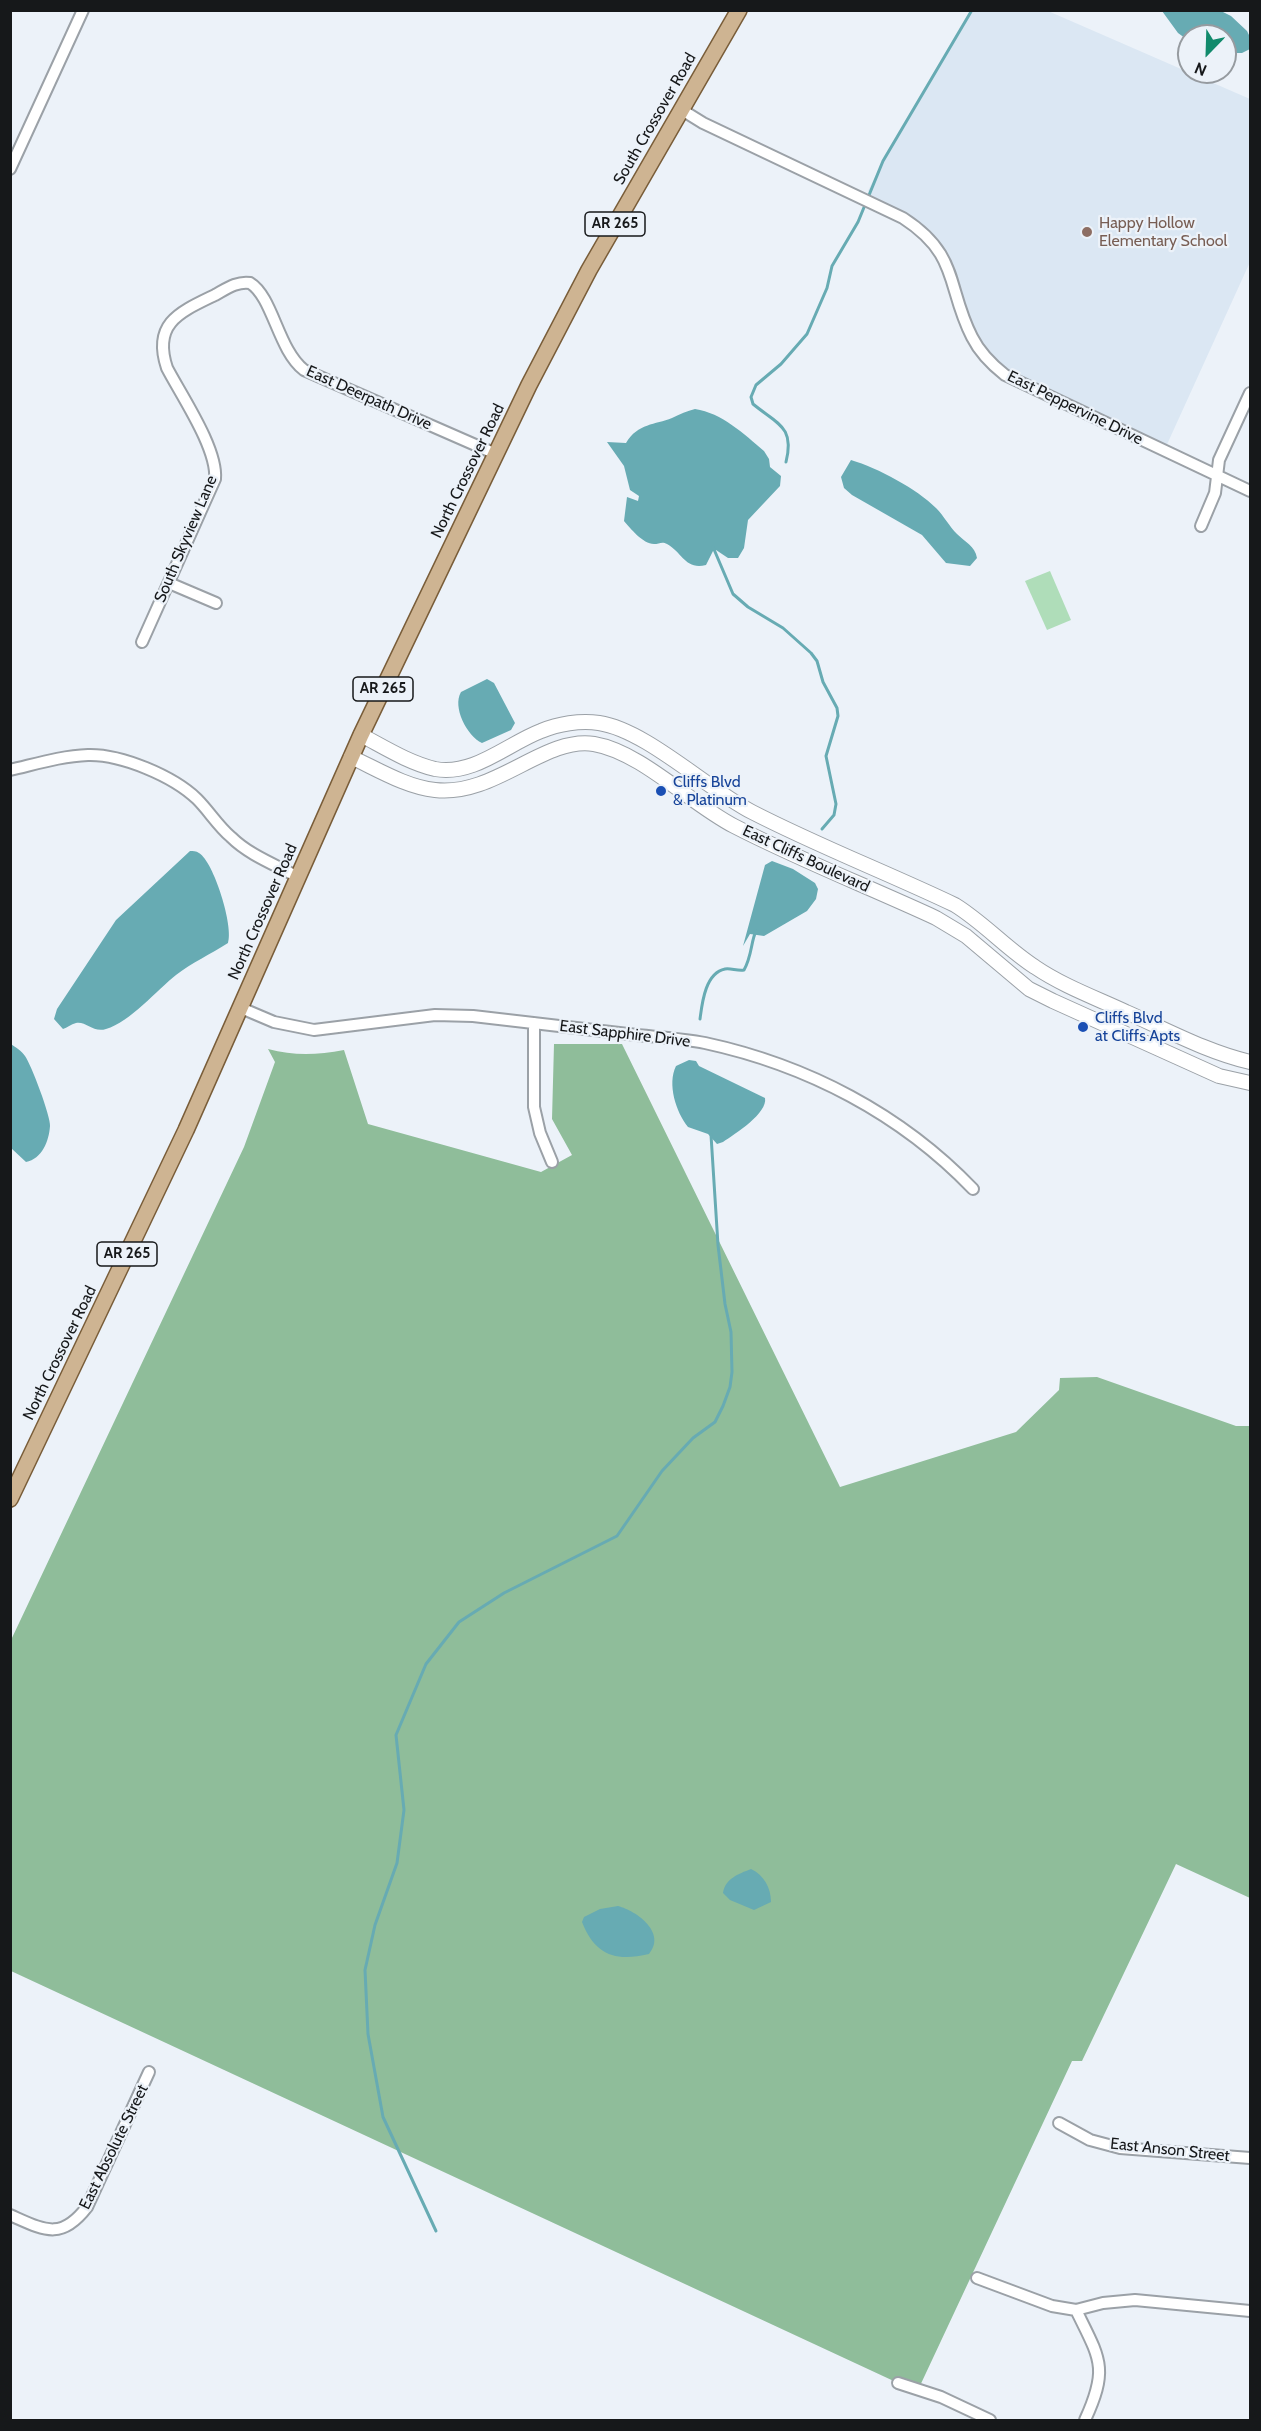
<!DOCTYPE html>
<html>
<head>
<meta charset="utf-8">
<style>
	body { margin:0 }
	#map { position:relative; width:1261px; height:2431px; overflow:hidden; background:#ecf2f9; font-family:Cabin,sans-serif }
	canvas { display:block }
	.frame { position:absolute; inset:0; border:12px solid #16181a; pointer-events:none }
	.north { position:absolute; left:1177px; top:24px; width:60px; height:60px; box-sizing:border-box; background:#ecf2f9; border:2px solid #969ba0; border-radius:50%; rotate:203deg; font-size:16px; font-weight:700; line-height:24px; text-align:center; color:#16181a }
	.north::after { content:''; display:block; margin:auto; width:21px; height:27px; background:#118a6c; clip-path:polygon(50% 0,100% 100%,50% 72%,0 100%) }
</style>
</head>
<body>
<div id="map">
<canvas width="1261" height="2431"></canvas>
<div class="frame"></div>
<div class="north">N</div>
</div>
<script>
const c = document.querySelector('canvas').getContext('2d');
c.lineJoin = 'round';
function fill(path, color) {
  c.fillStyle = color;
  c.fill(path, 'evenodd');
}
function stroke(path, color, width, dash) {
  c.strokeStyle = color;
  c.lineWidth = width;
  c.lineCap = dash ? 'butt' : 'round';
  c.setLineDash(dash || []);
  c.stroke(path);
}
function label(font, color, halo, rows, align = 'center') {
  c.font = font + ' Cabin,sans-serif';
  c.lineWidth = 4.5;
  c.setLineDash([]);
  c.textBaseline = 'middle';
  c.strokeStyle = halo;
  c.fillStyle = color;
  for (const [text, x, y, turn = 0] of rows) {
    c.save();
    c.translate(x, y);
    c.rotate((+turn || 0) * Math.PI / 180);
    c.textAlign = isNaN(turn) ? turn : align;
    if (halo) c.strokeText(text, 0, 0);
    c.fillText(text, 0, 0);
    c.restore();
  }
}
const built = new Path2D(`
	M972 11H1048L1250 99V262L1164 451 1019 383 980 350 939 250 880 207 868 191 883 161Z`);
const green = new Path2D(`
	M1050 571 1071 620 1047 630 1025 581Z`);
const forest = new Path2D(`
	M554 1044H622L840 1487 1016 1432 1059 1390 1060 1378 1097 1377 1236 1426H1250V1898L1176 1864 1082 2061H1072L918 2390 898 2383 11 1971V1640L244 1147 275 1062 268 1049C294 1056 317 1055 344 1050L368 1124 541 1172 572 1155 552 1119Z`);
const water = new Path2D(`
	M1162 11H1221L1231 16 1247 31 1250 37V49L1242 53H1225V36H1189V41L1178 33Z
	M695 409C722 413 744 434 764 451L769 459 770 467 781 476 780 486 748 520 744 548 738 558H728L716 550 713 551 706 565C685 570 683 553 667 544 662 541 659 544 654 544 643 544 630 528 624 521L627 497 638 501 639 496 630 490 624 466 607 442 626 443C638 423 655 425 672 418 680 414 687 411 695 409Z
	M851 460C878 468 917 489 936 508 944 516 949 526 957 534 965 542 975 546 977 558L970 566 946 563 922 535 852 495 844 488 841 477Z
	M487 679 494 683 515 723 511 730 482 743C467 736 452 707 461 692Z
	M190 851C193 851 196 851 199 853 214 862 234 927 228 943 211 954 191 963 176 975 157 990 130 1022 106 1029 93 1033 86 1021 76 1023 71 1024 67 1028 63 1029L54 1019 57 1009 116 920Z
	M772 861 793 869 815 883 818 889 816 899 807 911 764 936 750 934 743 946 765 865Z
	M11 1044C15 1047 22 1051 25 1056 31 1064 51 1117 50 1126 49 1141 42 1159 26 1162L11 1148Z
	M689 1060 696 1061 699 1066 765 1098C768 1113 735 1134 723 1142L717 1144 708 1134 688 1127C676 1112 667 1084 676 1066Z
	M751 1869C764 1875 771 1888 771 1902L754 1910 730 1900 723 1893C725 1879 738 1874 751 1869Z
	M618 1906C637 1911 667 1933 649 1954 615 1962 595 1955 582 1922L584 1917 600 1909Z`);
const stream = new Path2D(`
	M786 462C795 426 777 424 753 404L751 397 756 385 781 364 807 334 827 288 832 266 858 222 883 161 972 10
	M713 547 733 594 748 607 783 628 811 653 817 661 823 682 837 708 838 716 826 756 836 804 834 815 822 829
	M700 1019C702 1004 705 973 725 969 731 968 737 971 744 970 752 956 751 941 756 931
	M436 2231 383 2117 368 2034 365 1970 375 1925 397 1863 404 1810 396 1735 426 1664 459 1622 504 1593 617 1536 662 1471 693 1438 715 1422 723 1406 730 1387 732 1372 731 1332 725 1304 718 1245 711 1135`);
const street = new Path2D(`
	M682 110 703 123 903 218C960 255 946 286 972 337 980 353 991 364 1005 375L1250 491
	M10 169 83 10
	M1201 526 1215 493 1219 460 1250 393
	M169 583 216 603
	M142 642 215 479C218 449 181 395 167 368 152 323 180 312 215 295 226 289 237 281 250 283 273 297 278 350 304 370L496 454
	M10 770C36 764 61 756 88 755 121 754 173 776 197 799 209 811 218 826 231 837 249 855 276 865 298 877
	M241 1008 274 1022 314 1030 435 1015 473 1016C525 1022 576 1028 628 1034 653 1037 680 1038 705 1043 807 1065 901 1114 973 1189
	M534 1023V1107L540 1133 552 1162
	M1059 2123 1090 2140 1120 2148 1250 2158
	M10 2215C44 2230 61 2241 87 2207L149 2072
	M977 2278 1052 2306 1076 2310 1103 2303 1135 2300 1250 2311
	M1076 2310C1100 2359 1109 2368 1085 2420
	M898 2383 941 2397 990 2420`);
const secondary = new Path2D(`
	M361 735C384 747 409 763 435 769 474 776 507 744 541 731 558 724 580 720 599 723 646 730 707 789 752 812 818 846 888 873 955 905 984 923 1007 949 1035 967 1063 986 1096 998 1126 1012 1167 1030 1207 1052 1250 1062
	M351 757C377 769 406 787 435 790 495 797 544 736 594 744 641 752 691 804 734 826 800 860 869 887 936 918L966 936 1029 989 1053 1001 1219 1076 1250 1083`);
const primary = new Path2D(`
	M10 1499 186 1130 361 735 529 385 589 270 739 10`);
const markers = [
	[1087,232,6,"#8d6e63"],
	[661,791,6,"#1a4fb4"],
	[1083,1027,6,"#1a4fb4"]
];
const shields = [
	[615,224,60],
	[383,689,60],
	[127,1254,60]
];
const shieldNames = [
	["AR 265",615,224],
	["AR 265",383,689],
	["AR 265",127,1254]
];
const streetNames = [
	["South Crossover Road",655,119,-60],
	["East Deerpath Drive",369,398,24],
	["East Peppervine Drive",1075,408,26],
	["North Crossover Road",468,471,-64],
	["South Skyview Lane",186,539,-67],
	["East Cliffs Boulevard",806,859,25],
	["North Crossover Road",263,912,-66],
	["East Sapphire Drive",625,1034,7],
	["North Crossover Road",60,1353,-64],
	["East Absolute Street",114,2147,-64],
	["East Anson Street",1170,2150,6]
];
const educationNames = [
	["Happy Hollow",1099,223],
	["Elementary School",1099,241]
];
const transitNames = [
	["Cliffs Blvd",673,782],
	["& Platinum",673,800],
	["Cliffs Blvd",1095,1018],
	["at Cliffs Apts",1095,1036]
];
fill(built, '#dbe7f3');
fill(green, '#afddb9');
fill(forest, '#8fbd9a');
fill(water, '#67abb3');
stroke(stream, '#67abb3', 3);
stroke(street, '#9ba1a7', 14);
stroke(secondary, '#9ba1a7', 16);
stroke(primary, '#795d39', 18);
stroke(street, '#fff', 10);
stroke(secondary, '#fff', 14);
stroke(primary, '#ceb492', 15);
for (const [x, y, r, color] of markers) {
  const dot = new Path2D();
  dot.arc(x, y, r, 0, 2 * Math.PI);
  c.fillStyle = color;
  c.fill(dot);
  stroke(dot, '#ecf2f9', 2);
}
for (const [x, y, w] of shields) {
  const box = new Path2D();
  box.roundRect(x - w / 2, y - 12, w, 24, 4.5);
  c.fillStyle = '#ecf2f9';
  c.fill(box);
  stroke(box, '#16181a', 1.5);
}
label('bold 15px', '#16181a', null, shieldNames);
label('16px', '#16181a', '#ecf2f9', streetNames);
label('16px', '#785e54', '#ecf2f9', educationNames, 'left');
label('16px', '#164399', '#ecf2f9', transitNames, 'left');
</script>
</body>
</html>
